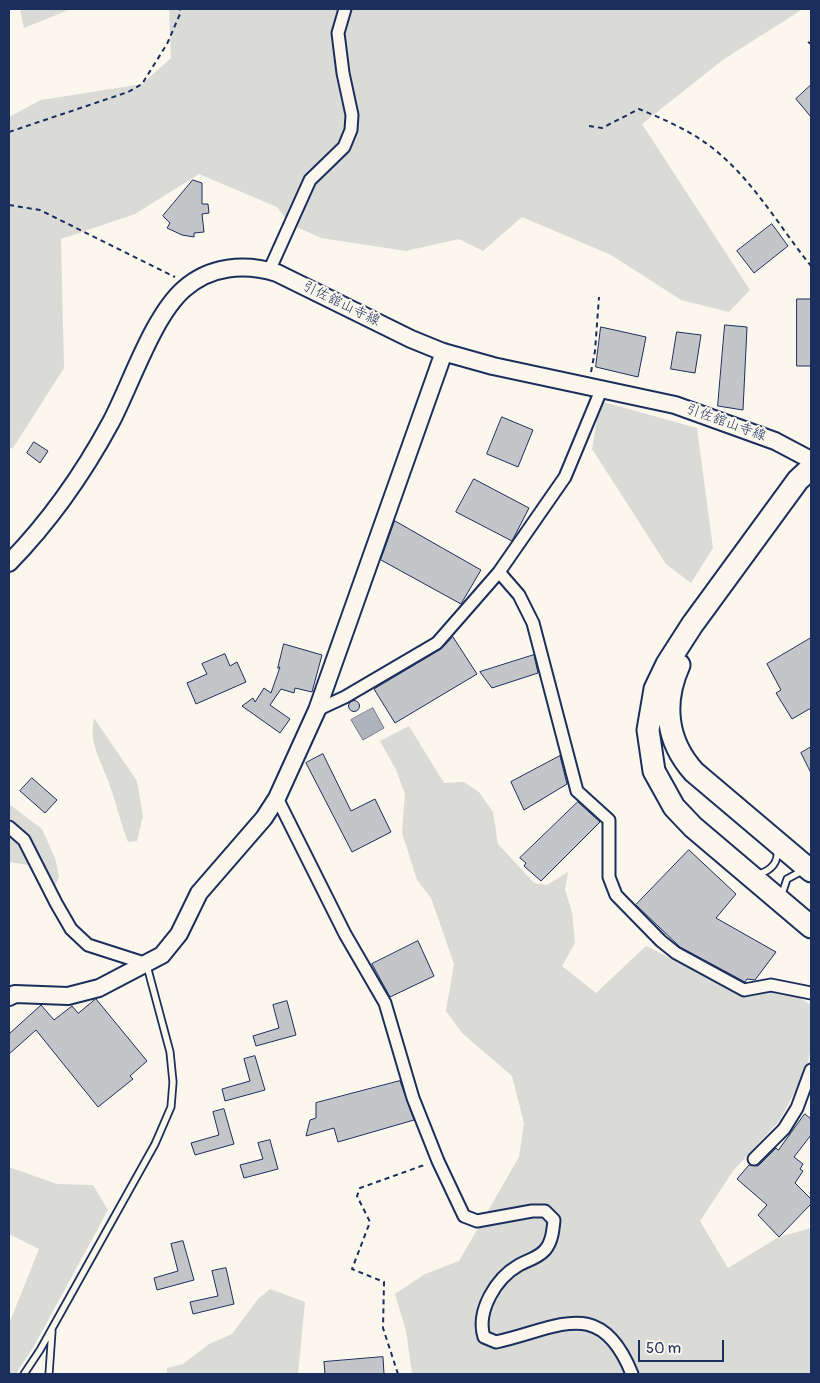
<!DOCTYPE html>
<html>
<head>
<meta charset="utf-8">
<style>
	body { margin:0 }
	#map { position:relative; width:820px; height:1383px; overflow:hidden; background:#fbf7ec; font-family:Pangolin,sans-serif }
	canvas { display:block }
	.frame { position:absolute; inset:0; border:10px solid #1b2f5e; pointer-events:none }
	.scale { position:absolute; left:638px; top:1340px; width:86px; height:22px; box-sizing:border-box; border:2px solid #1b2f5e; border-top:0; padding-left:6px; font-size:15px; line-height:18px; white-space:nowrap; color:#1b2f5e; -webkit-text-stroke:4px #fbf7ec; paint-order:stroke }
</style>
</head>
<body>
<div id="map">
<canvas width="820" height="1383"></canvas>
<div class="frame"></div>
<div class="scale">50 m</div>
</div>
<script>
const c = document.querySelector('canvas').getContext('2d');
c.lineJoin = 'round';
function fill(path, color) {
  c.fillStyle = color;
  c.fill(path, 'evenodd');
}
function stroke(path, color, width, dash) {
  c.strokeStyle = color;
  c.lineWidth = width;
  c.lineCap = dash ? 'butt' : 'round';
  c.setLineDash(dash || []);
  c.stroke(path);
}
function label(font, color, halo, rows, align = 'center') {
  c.font = font + ' Pangolin,"Klee One",sans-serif';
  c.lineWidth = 4;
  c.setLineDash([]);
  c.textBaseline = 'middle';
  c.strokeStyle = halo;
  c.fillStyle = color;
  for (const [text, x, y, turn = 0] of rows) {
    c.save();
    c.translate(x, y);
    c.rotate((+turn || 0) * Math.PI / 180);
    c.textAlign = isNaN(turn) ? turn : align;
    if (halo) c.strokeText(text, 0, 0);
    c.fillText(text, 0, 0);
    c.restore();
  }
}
const green = new Path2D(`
	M20 9H71L24 28Z
	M169 9H803L724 59 642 124 750 290 729 312 681 300 611 255 522 217 483 251 459 239 406 251 321 238 290 224 277 207 199 174 135 214 61 239 64 368 13 448 9 449V117L41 100 142 84 171 58Z
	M600 401 697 428 713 548 691 583 666 564 592 449Z
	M94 718 137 781 143 816 137 841 128 842C121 824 117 806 111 789 103 763 88 746 94 718Z
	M409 726 444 783 464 782 479 792 493 812 498 844 534 883 547 885 568 872 565 890 572 912 575 943 562 966 596 993 646 946 747 996 787 990 811 1005V1048L806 1070 780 1120 733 1171 700 1221 728 1268 779 1237 811 1228V1374H412L406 1331 395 1294 425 1274 459 1261 519 1157 524 1123 512 1076 462 1033 446 1011 454 964 431 898 417 880 402 833 405 794 396 770 380 741Z
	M9 804 42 829 55 858 59 876 55 887 29 865 9 862Z
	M9 1167 57 1184 93 1185 108 1210 34 1346 16 1374H9V1324L39 1249 9 1234Z
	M270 1289 305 1302 298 1374H167V1368L183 1364 209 1344 232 1334 258 1299Z`);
const water = new Path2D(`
	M373 708 384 728 363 740 351 720Z`);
const building = new Path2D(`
	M811 85V117L796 99Z
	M193 180 202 183V204H208L209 213 202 214 204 232 194 233V237L182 235 167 228 170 223 163 216Z
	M772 224 788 246 754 273 737 251Z
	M797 299H811V366H797Z
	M725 325 747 327 743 410 718 406Z
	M601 327 646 337 638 377 596 367Z
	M677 332 701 335 695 373 671 369Z
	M502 417 533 430 518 467 487 454Z
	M34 442 48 451 40 463 27 453Z
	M474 479 529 508 512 541 456 512Z
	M395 521 481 570 461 604 381 560Z
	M453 637 477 674 395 723 374 689 441 649Z
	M811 638V708L792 719 776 693 781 690 767 664Z
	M284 644 322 655 312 692 295 688 294 693 281 689 270 705 290 719 280 733 242 706 253 698 255 702 264 688 271 693 280 667 278 668Z
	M225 654 230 666 237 662 246 682 196 704 187 683 207 674 202 664Z
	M534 655 538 673 492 688 480 672Z
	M348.5 706a5.5 5.5 0 1 1 11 0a5.5 5.5 0 1 1-11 0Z
	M811 747V773L801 753Z
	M323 754 351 811 375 799 391 832 352 852 306 763Z
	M560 756 567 784 524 810 511 782Z
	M32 778 57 800 45 813 20 791Z
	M578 802 600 822 541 881 524 866 526 863 520 858Z
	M689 850 736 894 716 918 776 952 755 980 747 979 745 982 680 947 636 905Z
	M418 941 434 976 390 997 372 964Z
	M96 999 147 1061 130 1076 133 1079 98 1107 36 1030 9 1054V1034L41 1005 54 1020 72 1006 78 1013Z
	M287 1001 296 1035 256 1046 253 1036 279 1028 273 1005Z
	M255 1056 265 1090 225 1101 222 1089 250 1081 244 1059Z
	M400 1081 414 1120 338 1142 334 1128 306 1136 310 1120 316 1118V1103Z
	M224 1109 234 1144 195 1155 191 1143 219 1135 213 1112Z
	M805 1114 811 1119V1135L794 1157 803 1164 800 1169 803 1171 795 1183 811 1199V1204L779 1237 758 1215 767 1205 737 1179 749 1165 758 1166 776 1148 778 1150Z
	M270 1140 278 1169 244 1178 240 1165 263 1159 258 1143Z
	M183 1241 194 1280 157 1290 154 1278 178 1271 171 1244Z
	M226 1268 234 1304 193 1314 190 1302 218 1296 212 1271Z
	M383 1357 384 1374H325L324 1362Z`);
const path = new Path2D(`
	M808 42 811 44
	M589 126 602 128 639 109C668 121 698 134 722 156 757 187 782 230 811 266
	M9 132 128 92 142 84 167 44 180 14V9
	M9 205 40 210 175 277
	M591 372 595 351 599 297
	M398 1374 383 1328 384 1282 352 1269 370 1222 357 1196 360 1188 427 1164`);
const lane = new Path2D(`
	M758 874C771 871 779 862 777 849
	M782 894 787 879 802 871
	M24 1374 40 1350 155 1144 171 1107 173 1082 170 1052 147 966
	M49 1374 52 1331`);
const street = new Path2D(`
	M269 271 310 180 344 147 351 130 352 115 343 73 338 33 345 9
	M499 572 519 595 533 623 577 791 609 820V877L616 895 661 941 676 953 744 990 771 985 811 993
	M317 710 345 697 437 643 472 603 499 572 565 477 602 388
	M277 798 345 934 385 1003 413 1098 438 1161 464 1216 477 1221 532 1211H545L554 1220C553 1230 552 1242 545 1250 538 1258 528 1260 519 1265 496 1278 476 1311 484 1337L496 1342C557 1329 600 1294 632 1374
	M9 827 24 840 56 903 71 929 88 945 147 964
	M754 1159 784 1129 797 1108 811 1070`);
const secondary = new Path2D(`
	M9 563C50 521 83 474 111 422 131 384 153 316 184 289 210 266 244 263 277 273L411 339 443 352 493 366 675 405 775 441 811 460
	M9 997 15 994 68 996 99 988 162 955 179 934 199 893 264 818 277 798 317 710 444 352`);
const highway = new Path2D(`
	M811 468 798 480 692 625 667 664 655 689 648 730 654 771 674 807 693 827 811 927
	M679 665C662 703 666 741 694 772L811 871`);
const streetNames = [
	["引佐舘山寺線",341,304,26],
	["引佐舘山寺線",726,423,20]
];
fill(green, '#dadad7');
fill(water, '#afb3bb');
stroke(water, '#747e96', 1);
fill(building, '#c3c5c9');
stroke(building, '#1b2f5e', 1);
stroke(lane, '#1b2f5e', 9);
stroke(street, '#1b2f5e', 15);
stroke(secondary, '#1b2f5e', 20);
stroke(highway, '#1b2f5e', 25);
stroke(path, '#1b2f5e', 2, [5, 4]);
stroke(lane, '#fbf7ec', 5.5);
stroke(street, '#fbf7ec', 11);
stroke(secondary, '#fbf7ec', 16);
stroke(highway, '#fbf7ec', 21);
label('14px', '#1b2f5e', '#fbf7ec', streetNames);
</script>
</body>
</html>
